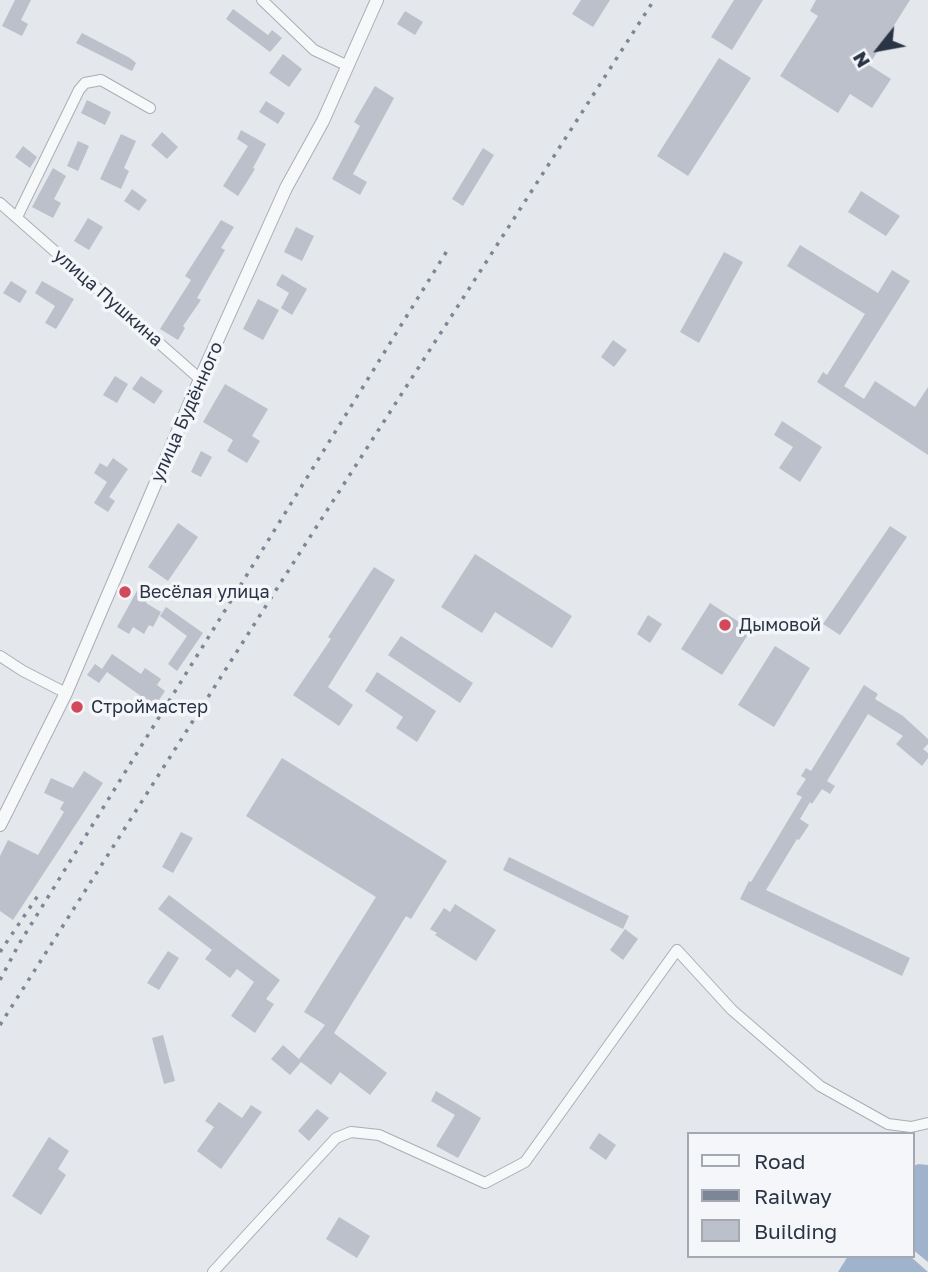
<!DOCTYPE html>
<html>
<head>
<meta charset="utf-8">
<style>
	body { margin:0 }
	#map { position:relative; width:928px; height:1272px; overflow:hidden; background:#e4e7ec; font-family:"Golos Text",sans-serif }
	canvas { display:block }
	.legend { position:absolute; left:687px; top:1132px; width:228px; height:126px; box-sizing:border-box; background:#f4f6f9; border:2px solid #a4a8b1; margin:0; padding:9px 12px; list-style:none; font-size:21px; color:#2b3445 }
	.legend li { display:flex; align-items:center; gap:14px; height:35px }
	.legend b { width:35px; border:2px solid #a4a8b1 }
	.north { position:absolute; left:844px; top:14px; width:70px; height:70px; -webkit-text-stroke:5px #f4f6f9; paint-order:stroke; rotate:239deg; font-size:19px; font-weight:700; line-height:28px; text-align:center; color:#2b3445 }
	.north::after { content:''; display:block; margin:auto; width:24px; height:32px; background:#2b3445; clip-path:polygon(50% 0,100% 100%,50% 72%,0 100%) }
</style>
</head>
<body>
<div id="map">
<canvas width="928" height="1272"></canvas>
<ul class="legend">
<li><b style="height:9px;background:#f7f8fa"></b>Road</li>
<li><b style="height:9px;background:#7d8696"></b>Railway</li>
<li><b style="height:19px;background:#bbc0ca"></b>Building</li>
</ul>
<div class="north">N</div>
</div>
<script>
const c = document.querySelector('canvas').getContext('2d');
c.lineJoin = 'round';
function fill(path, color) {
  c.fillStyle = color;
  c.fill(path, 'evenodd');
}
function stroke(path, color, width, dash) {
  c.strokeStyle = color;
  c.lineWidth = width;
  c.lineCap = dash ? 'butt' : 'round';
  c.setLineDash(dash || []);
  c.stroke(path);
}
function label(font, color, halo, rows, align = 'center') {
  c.font = font + ' "Golos Text",sans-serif';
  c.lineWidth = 7;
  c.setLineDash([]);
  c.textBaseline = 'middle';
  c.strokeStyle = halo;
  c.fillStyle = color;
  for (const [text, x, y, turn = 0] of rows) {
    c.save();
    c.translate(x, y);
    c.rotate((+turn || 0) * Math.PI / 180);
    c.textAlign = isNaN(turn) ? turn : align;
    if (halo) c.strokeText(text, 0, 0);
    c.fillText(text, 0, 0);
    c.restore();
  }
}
const water = new Path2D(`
	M918 1164 928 1165V1262L912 1249V1167Z
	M848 1256H910L928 1272H838Z`);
const building = new Path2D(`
	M15 0H31L21 20 28 24 22 36 2 26Z
	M581 0H610L593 27 572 14Z
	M734 0H763L732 50 711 37Z
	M816 0H910L869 65 891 79 872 108 850 94 838 113 780 76 818 16 810 11Z
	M233 9 268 35 272 30 282 38 270 52 226 19Z
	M405 11 423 22 415 35 397 24Z
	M82 33 130 58 136 63 132 71 76 43Z
	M283 54 302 69 289 87 269 73Z
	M719 58 751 78 688 176 657 156Z
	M375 86 394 98 353 174 367 182 360 195 332 179 360 126 354 122Z
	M87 100 111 112 105 125 81 113Z
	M266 101 285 113 278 124 259 112Z
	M241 130 266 144 253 168 255 169 238 196 223 186 248 146 237 139Z
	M162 132 178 147 167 159 151 145Z
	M121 134 136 141 124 168 129 171 121 189 100 179Z
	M78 141 89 146 78 171 67 166Z
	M23 146 37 157 30 168 15 157Z
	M483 148 494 155 463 206 452 199Z
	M53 168 66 176 54 199 61 203 53 218 32 207Z
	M132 189 147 200 139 211 124 201Z
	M861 191 900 216 886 236 848 212Z
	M88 218 103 227 89 250 74 241Z
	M221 220 234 227 221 248 225 250 197 298 201 300 183 326 185 328 178 340 160 329 191 280 185 276Z
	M296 227 314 236 302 261 284 252Z
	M800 245 878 293 892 270 910 281 844 386 864 399 875 381 915 407 928 387V455L817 382 823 372 827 375 865 314 787 266Z
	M724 252 743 262 699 343 680 332Z
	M282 274 307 289 292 315 281 308 289 293 276 285Z
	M11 281 27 291 20 303 3 293Z
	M42 281 74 299 56 329 45 323 55 306 35 293Z
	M258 299 279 310 263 340 243 329Z
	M613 340 627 350 614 367 601 357Z
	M115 376 128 384 117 403 103 395Z
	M141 376 163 391 154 404 132 389Z
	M225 384 268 409 252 436 260 441 247 463 227 451 233 440 203 422Z
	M782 421 822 447 800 482 779 468 793 447 774 435Z
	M201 451 212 457 201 477 191 472Z
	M113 458 128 469 109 497 115 501 108 512 94 503 107 482 94 473 100 463 107 467Z
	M178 523 198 537 168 581 148 567Z
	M890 526 907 537 840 635 823 624Z
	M475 554 572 616 552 648 495 612 482 633 441 607Z
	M374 567 395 580 328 687 353 705 339 726 293 695 331 639 328 637Z
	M138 589 150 596 146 603 161 612 153 627 149 625 144 634 133 627 129 634 117 627Z
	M710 603 751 630 722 675 681 649Z
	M166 607 203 633 177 671 168 664 187 636 160 616Z
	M648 615 662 624 650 643 637 634Z
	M401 636 473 683 460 703 388 655Z
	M775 646 810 668 774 727 738 705Z
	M112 654 141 674 145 668 161 679 157 685 165 691 155 706 107 672 99 683 87 675 95 664 105 671 102 669Z
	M377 672 436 711 417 742 396 728 403 717 365 691Z
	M864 685 878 694 875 699 903 716 928 739V744L923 749 928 753V758L922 766 896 744 903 736 868 714 827 781 835 786 830 794 822 789 812 804 810 802 800 819 809 825 799 840 797 839 766 890 910 958 902 976 740 899 749 881 751 882 802 797 796 794 806 779 801 776 806 768 811 771Z
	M282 758 447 861 411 919 406 916 334 1033 387 1073 370 1095 340 1072 331 1085 301 1062 290 1075 271 1059 283 1045 299 1059 325 1025 304 1012 376 897 246 816Z
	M84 771 103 783 13 920 0 911V856L8 840 38 855 64 812 60 809 64 802 44 793 51 778 73 788Z
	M181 832 193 838 173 873 162 867Z
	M509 857 629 916 623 929 503 870Z
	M169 895 280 980 266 999 274 1004 255 1033 231 1016 254 982 237 969 230 978 205 959 212 950 158 909Z
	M455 904 496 930 476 961 435 935 437 933 430 929 444 908 450 912Z
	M625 929 638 939 623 960 610 950Z
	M168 951 179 958 159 990 147 983Z
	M163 1035 175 1081 164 1084 152 1038Z
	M436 1091 481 1118 458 1158 436 1146 455 1115 431 1101Z
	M219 1102 242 1118 251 1105 262 1112 221 1169 197 1151 214 1127 205 1121Z
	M317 1109 329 1118 309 1141 298 1131Z
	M599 1133 616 1145 606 1160 589 1148Z
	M49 1137 69 1151 58 1169 66 1175 41 1215 12 1196Z
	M339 1217 370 1236 357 1258 326 1239Z`);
const minor = new Path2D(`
	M262 0 314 50 348 66
	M0 203 200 379
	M17 217 79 90 85 83 101 80 150 108
	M0 656 23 671 66 693
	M213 1272 336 1138 351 1132 379 1135 485 1183 525 1162 677 950 732 1010 820 1086 888 1124 911 1127 928 1123`);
const tertiary = new Path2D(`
	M0 825 66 693 200 379 286 188 323 121 377 0`);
const rail = new Path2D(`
	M0 952 39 894
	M0 980 19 944 450 246
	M0 1025 276 590 654 0`);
const markers = [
	[125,592,7,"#d1495b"],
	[725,625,7,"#d1495b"],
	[77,707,7,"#d1495b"]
];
const streetNames = [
	["улица Пушкина",108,298,41],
	["улица Будённого",187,412,-66]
];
const poiNames = [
	["Весёлая улица",139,592],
	["Дымовой",739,625],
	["Строймастер",91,707]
];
fill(water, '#9fb4cc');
fill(building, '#bbc0ca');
stroke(minor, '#a9aeb7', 12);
stroke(tertiary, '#a9aeb7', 14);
stroke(minor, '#f7f8fa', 10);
stroke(tertiary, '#f7f8fa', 12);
stroke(rail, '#7d8696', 3.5, [3.5, 7]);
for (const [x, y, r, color] of markers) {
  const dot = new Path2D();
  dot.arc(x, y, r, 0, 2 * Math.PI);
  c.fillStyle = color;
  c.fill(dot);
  stroke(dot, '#f4f6f9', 2.5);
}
label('18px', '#2b3445', '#f4f6f9', streetNames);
label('18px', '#2b3445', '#f4f6f9', poiNames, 'left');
</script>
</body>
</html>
